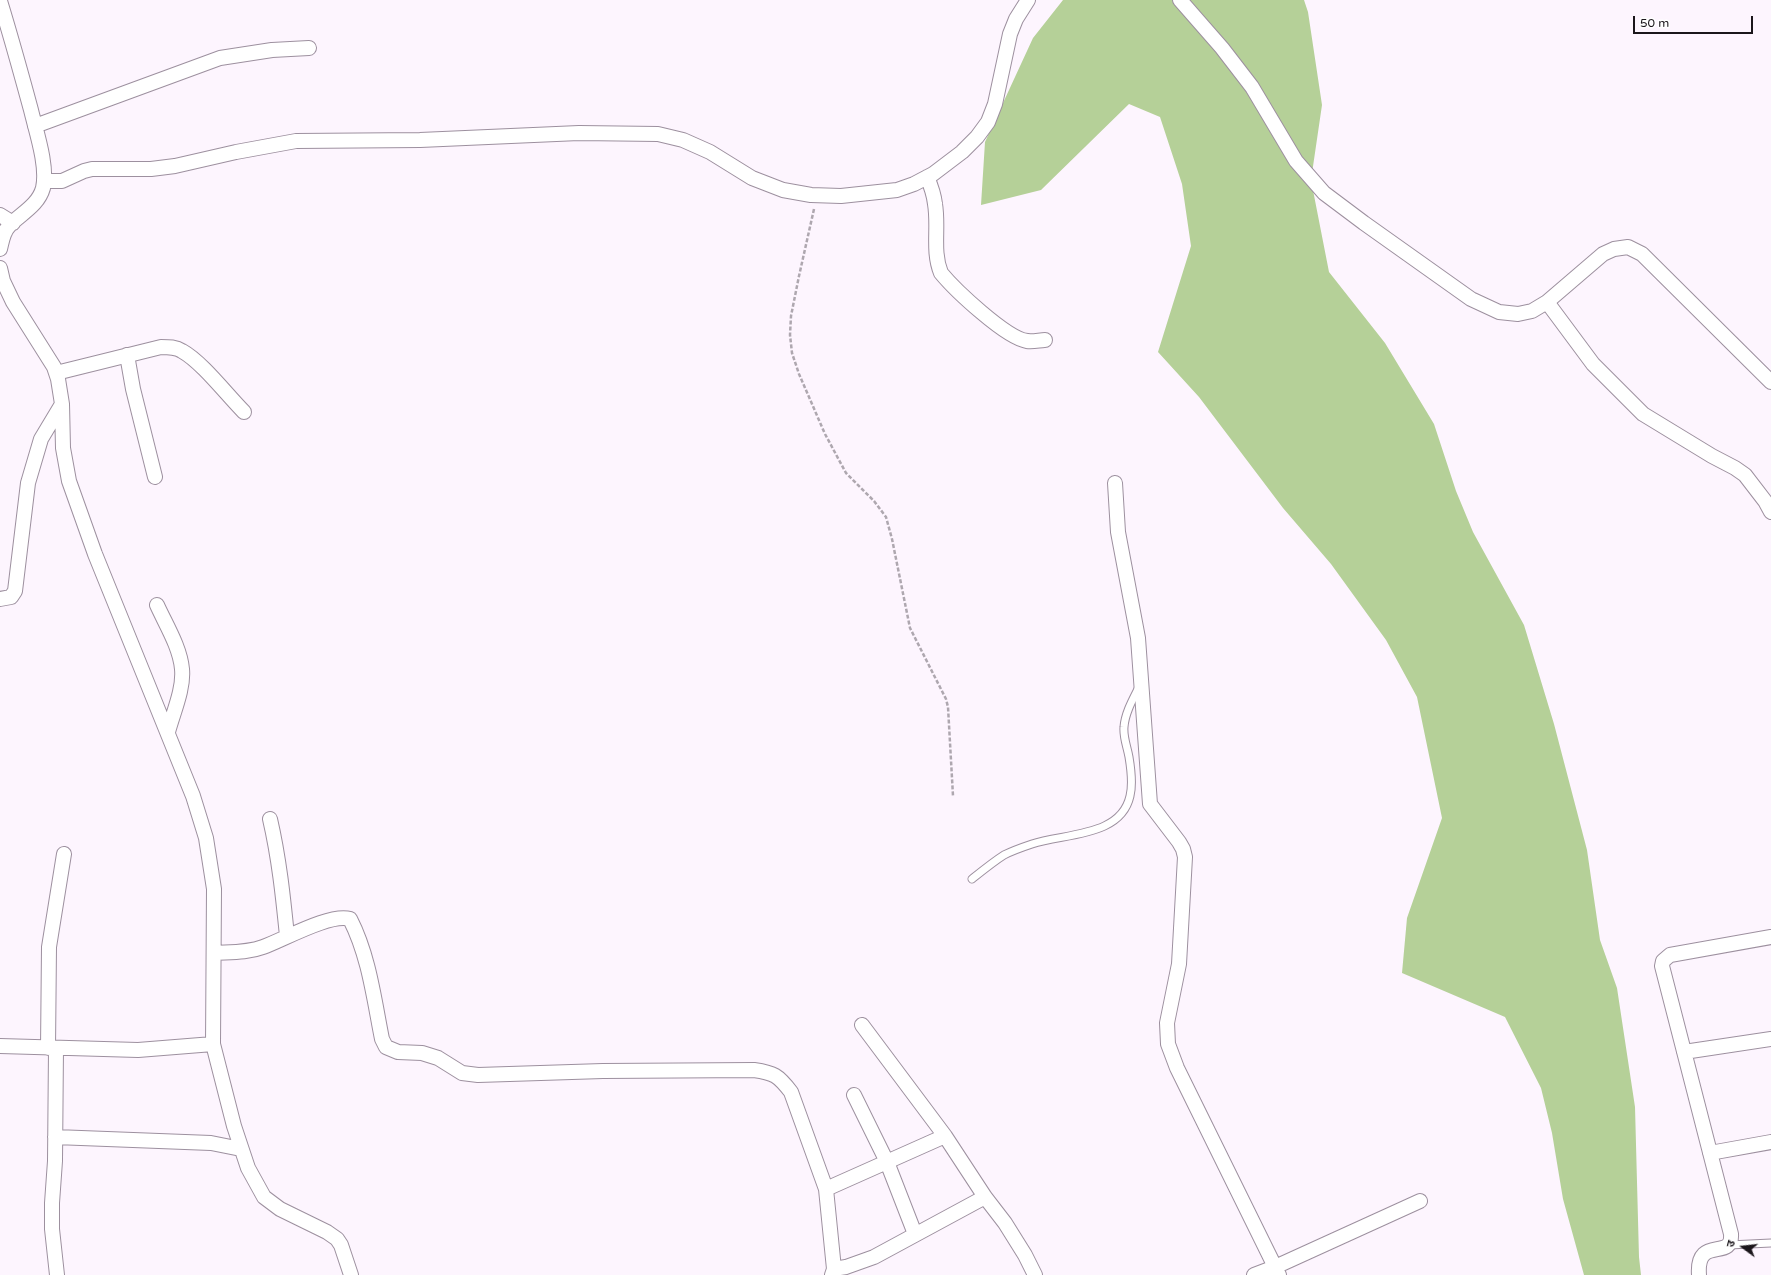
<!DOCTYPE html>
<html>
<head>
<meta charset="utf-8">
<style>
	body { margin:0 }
	#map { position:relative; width:1771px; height:1275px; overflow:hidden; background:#fdf5fe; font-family:"Varela Round","Noto Sans Devanagari",sans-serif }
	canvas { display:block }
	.north { position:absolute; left:1723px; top:1227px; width:40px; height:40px; -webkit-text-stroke:3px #fff; paint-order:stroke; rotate:285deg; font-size:11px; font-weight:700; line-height:16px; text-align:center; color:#1b161b }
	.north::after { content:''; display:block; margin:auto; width:14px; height:18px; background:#1b161b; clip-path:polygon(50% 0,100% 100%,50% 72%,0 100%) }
	.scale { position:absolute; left:1633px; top:16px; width:120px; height:18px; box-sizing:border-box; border:2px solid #1b161b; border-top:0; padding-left:5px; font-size:12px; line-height:14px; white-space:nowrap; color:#1b161b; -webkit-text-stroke:3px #fff; paint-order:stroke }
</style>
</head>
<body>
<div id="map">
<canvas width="1771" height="1275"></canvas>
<div class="north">उ</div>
<div class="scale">50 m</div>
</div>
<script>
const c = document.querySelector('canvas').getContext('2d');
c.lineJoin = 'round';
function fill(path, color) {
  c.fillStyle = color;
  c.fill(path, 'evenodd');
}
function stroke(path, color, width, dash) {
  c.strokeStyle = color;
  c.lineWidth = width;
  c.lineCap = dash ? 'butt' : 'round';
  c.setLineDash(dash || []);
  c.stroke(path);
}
const green = new Path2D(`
	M1063 0H1304L1308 12 1322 105 1311 180 1329 272 1385 343 1434 424 1456 491 1473 532 1524 625 1554 724 1587 850 1600 940 1617 988 1635 1107 1639 1257 1641 1275H1584L1563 1199 1552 1133 1541 1088 1505 1017 1402 973 1407 918 1442 818 1417 697 1386 640 1331 564 1283 508 1199 397 1158 352 1191 246 1182 184 1160 117 1129 104 1041 190 981 205 985 142 1033 38Z`);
const path = new Path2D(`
	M814 209 799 276 791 316 790 335 792 353 799 374 825 434 846 473 874 501 886 517 892 539 910 628 946 699 948 707 953 796`);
const lane = new Path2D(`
	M972 879C982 871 993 862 1004 855 1012 851 1023 847 1032 844 1065 833 1121 837 1130 796 1133 784 1131 769 1129 757 1127 746 1123 737 1124 727 1125 713 1133 699 1139 687
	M1729 1245 1771 1243`);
const street = new Path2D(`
	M1180 0 1222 48 1252 87 1296 161 1324 193 1364 223 1471 299 1499 312 1518 314 1532 311 1547 302 1603 254 1614 249 1628 247 1642 254 1771 382
	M0 1C11 37 21 73 31 110 36 131 48 166 43 188 38 206 20 214 9 226 3 232 2 241 0 249
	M35 126 220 58 272 50 309 48
	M927 177C931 186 934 195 935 204 939 228 932 251 941 273 955 290 1006 338 1027 341 1033 342 1040 340 1045 340
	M44 181H62L84 171 92 169H151L175 166 236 152 296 141 420 140 579 133 658 134 683 140 710 152 752 178 783 190 811 195 841 196 897 190 914 184 933 174 962 152 977 137 988 122 995 104 1010 34 1016 19 1028 0
	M0 215 13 223
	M0 268 3 281 13 302 54 367 58 379 62 404 63 448 69 481 95 554 193 796 206 838 214 889 213 1044 234 1126 248 1168 264 1197 280 1209 327 1232 337 1239 341 1245 351 1275
	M1547 302 1593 364 1643 414 1712 456 1735 468 1745 475 1765 501 1771 512
	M127 355 133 389 155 477
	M56 373 161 347C169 347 176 347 182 351 202 362 227 395 244 412
	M1115 483 1118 532 1138 638 1150 804 1179 842 1183 849 1185 857 1179 964 1167 1023 1168 1044 1177 1068 1279 1275
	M0 599 11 597 15 591 28 483 41 439 62 404
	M157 605C166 625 180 647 182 669 184 689 173 713 168 732
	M270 819C279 858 283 896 287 936
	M214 953C230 952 247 953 263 947 283 940 330 913 350 919 369 956 374 999 382 1039L386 1047 398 1052 422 1053 438 1058 462 1073 478 1075 603 1071 754 1070C774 1073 778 1075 791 1092L826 1189 834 1269 832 1275
	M862 1025 945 1136 985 1197 1005 1223 1025 1255 1035 1275
	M0 1046 138 1050 213 1044
	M48 1048 49 947 64 854
	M56 1049 55 1161 52 1203V1229L57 1275
	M1684 1052 1771 1039
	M854 1095 887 1162 915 1234
	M55 1137 211 1143 241 1149
	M1710 1153 1771 1142
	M826 1189 945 1136
	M834 1269 846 1267 874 1257 985 1197
	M1254 1275 1275 1267 1420 1201
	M1699 1275C1696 1234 1733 1262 1731 1234L1662 966 1663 961 1670 955 1771 937`);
fill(green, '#b5d098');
stroke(lane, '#9d909f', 9);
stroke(street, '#9d909f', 16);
stroke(path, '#aea7af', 2.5, [4, 2]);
stroke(lane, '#fff', 7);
stroke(street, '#fff', 14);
</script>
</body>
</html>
